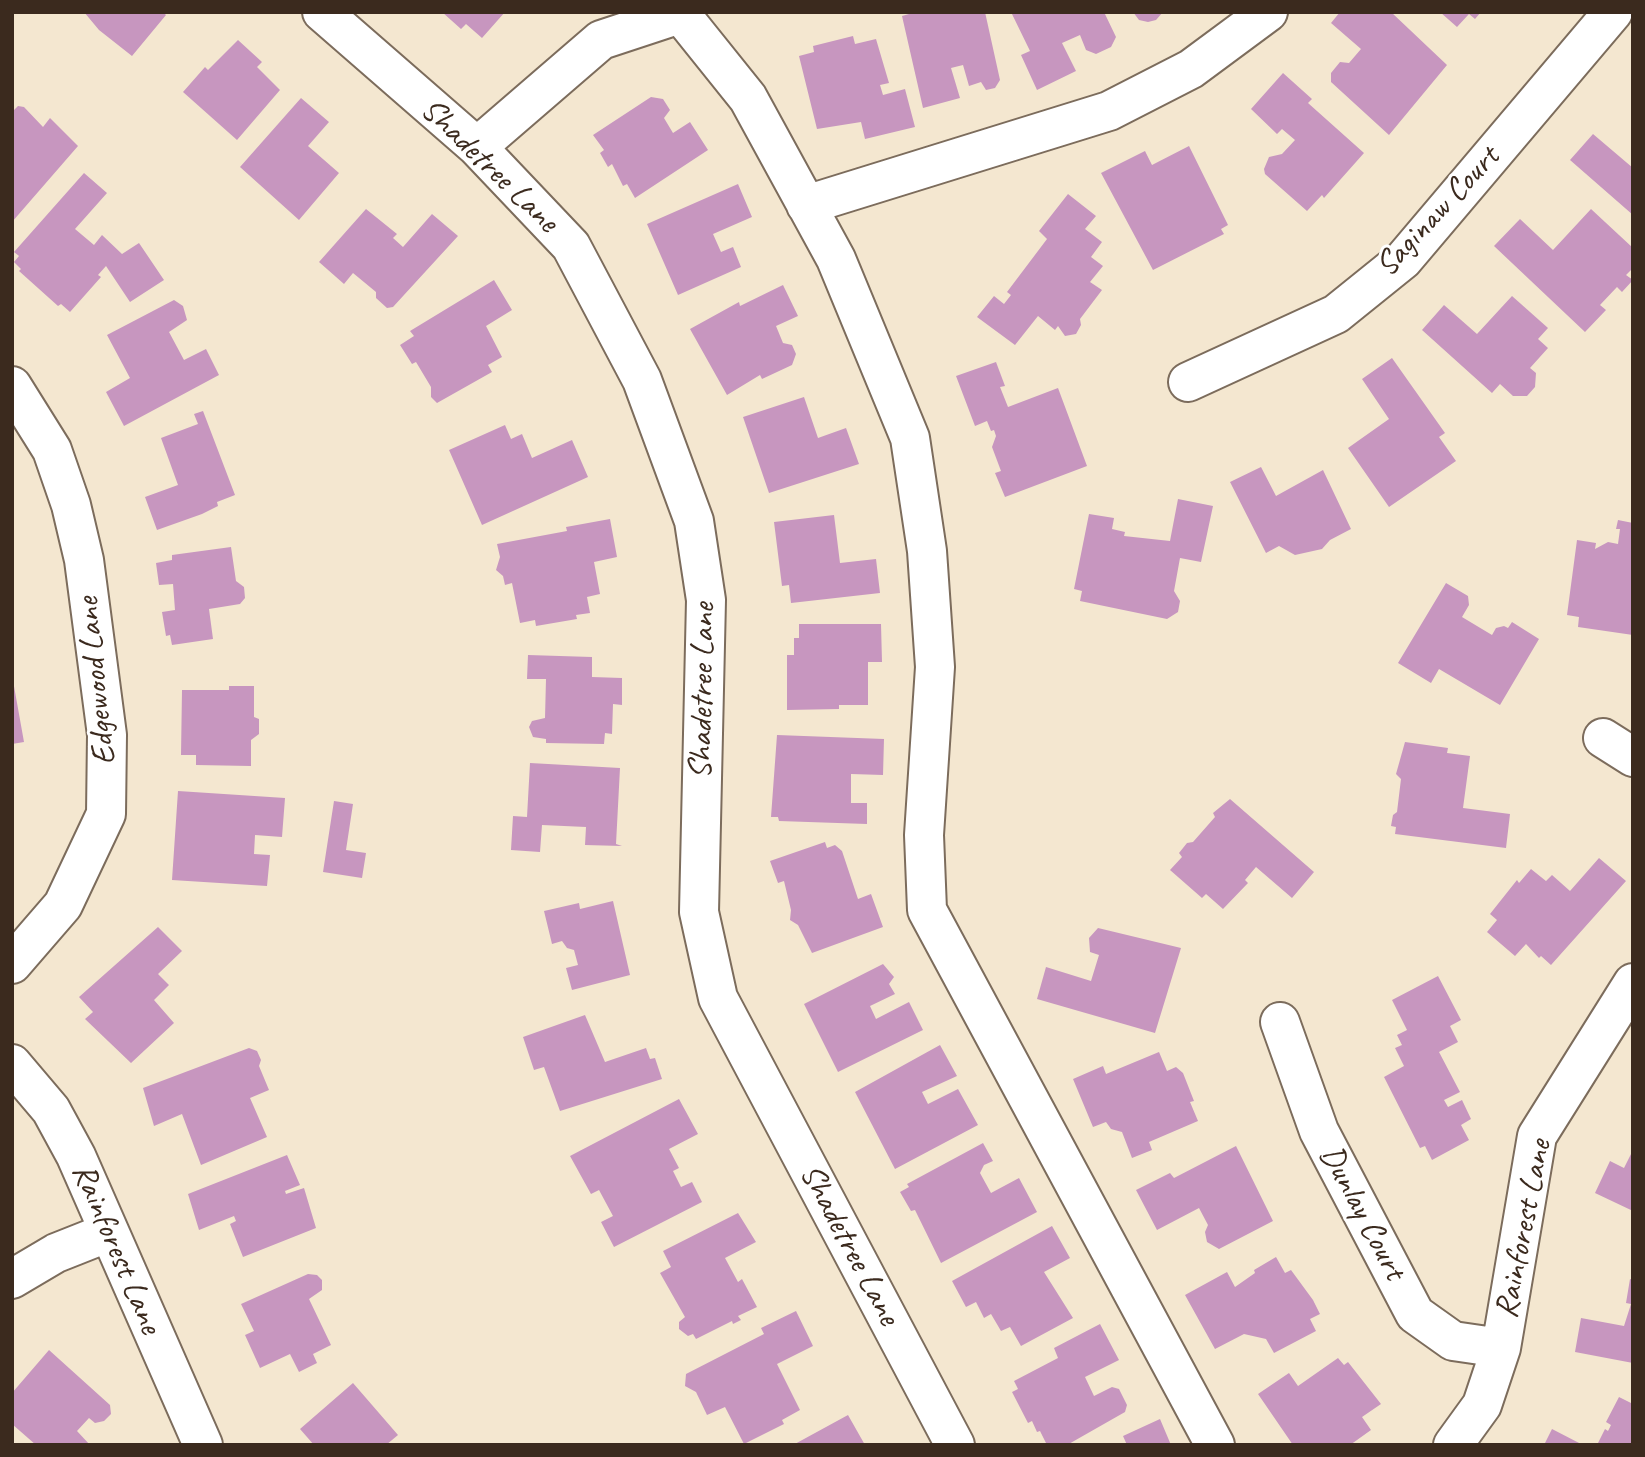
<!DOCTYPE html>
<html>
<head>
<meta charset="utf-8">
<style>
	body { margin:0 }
	#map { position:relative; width:1645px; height:1457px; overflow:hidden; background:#f4e7d0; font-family:Caveat,sans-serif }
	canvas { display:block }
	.frame { position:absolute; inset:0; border:14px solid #3b2a1e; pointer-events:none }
</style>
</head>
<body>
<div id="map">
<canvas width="1645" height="1457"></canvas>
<div class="frame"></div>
</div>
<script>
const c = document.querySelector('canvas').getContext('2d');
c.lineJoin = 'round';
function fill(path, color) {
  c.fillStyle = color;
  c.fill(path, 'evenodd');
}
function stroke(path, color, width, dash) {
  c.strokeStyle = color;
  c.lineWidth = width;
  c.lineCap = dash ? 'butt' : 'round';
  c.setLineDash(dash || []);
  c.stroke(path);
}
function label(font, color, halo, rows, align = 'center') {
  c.font = font + ' Caveat,sans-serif';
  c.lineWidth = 6;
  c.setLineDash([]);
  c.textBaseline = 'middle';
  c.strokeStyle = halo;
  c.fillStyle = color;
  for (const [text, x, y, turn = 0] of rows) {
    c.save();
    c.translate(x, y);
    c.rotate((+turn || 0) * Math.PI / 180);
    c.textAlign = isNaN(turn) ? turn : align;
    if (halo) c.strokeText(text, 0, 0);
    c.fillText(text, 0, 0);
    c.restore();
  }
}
const building = new Path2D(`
	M84 12H163L166 15 132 56 99 30Z
	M442 12H505L482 38 466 24 461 29Z
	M916 12H985L1000 80 995 88 986 90 981 82 969 86 963 65 951 68 960 98 923 108 902 16Z
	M1011 12H1104L1116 37 1111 47 1096 54 1086 50 1080 35 1062 43 1076 71 1037 90 1021 55 1030 51Z
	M1133 12H1163L1156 20 1148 22 1139 20Z
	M1340 12H1391L1447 65 1389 135 1331 82V73L1340 62 1349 63 1361 49 1331 23Z
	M1440 12H1481L1475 19 1469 14 1457 27Z
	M853 36 855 44 876 39 889 83 880 85 883 95 905 89 915 127 865 139 861 122 817 129 799 56 814 52 813 46Z
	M238 40 262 62 257 67 280 90 237 140 183 92 205 67 208 70Z
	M1283 73 1312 99 1308 103 1364 153 1324 198 1322 195 1307 211 1265 174 1264 169 1269 157 1282 154 1295 140 1282 129 1277 134 1251 109Z
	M651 97 663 99 670 110 664 118 673 133 690 122 708 150 635 198 627 184 623 186 612 164 608 167 600 153 604 150 593 135Z
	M301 98 329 122 308 146 339 173 299 220 240 167Z
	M18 106 24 107 43 127 50 118 78 146 12 222V112Z
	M1593 134 1633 168V215L1570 160Z
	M1189 146 1228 225 1221 229 1224 234 1153 270 1101 173 1145 151 1152 165Z
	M84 173 107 193 75 229 94 245 102 235 122 254 139 243 164 280 130 302 106 266 98 275 101 277 70 312 61 304 58 306 19 271 21 269 14 262 19 256 14 252Z
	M738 184 752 217 713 234 721 252 733 247 741 267 678 295 647 224Z
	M1068 194 1096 216 1085 229 1102 242 1091 257 1103 266 1090 282 1102 290 1080 319 1081 325 1076 334 1065 336 1058 326 1055 330 1038 316 1015 345 977 317 994 296 1004 304 1011 295 1007 292 1047 239 1039 231Z
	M366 209 397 234 393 238 403 247 432 214 458 236 393 307 387 308 376 298V292L353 273 344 284 319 262Z
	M1591 209 1633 248V268L1626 275 1633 280 1622 292 1617 287 1600 305 1606 310 1585 332 1494 246 1520 219 1553 250Z
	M494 280 512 310 486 326 502 357 488 365 492 372 437 403 431 397V387L416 362 412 364 400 345 414 336 410 331Z
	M783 285 798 316 776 326 783 343 792 345 796 354 792 365 762 379 760 375 727 395 690 329 739 302 740 306Z
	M1512 296 1548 328 1538 339 1548 348 1530 368 1536 373 1535 387 1527 396H1513L1500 384 1492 393 1422 330 1444 305 1477 334Z
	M174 300 183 306 187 320 169 332 184 360 206 349 219 375 124 426 106 392 130 378 107 335Z
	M1392 358 1445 433 1439 437 1456 461 1389 507 1348 448 1389 419 1362 379Z
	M996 362 1005 386 1000 387 1008 407 1058 388 1087 466 1005 497 995 473 1001 471 992 447 996 436 994 430 991 431 987 421 975 426 956 376Z
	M804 397 818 438 846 428 859 464 769 493 743 417Z
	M203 411 235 495 217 502 218 506 202 514 157 530 145 497 178 485 161 438 198 424 194 414Z
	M505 425 511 439 522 434 532 458 572 440 588 477 482 525 449 450Z
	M1261 467 1276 496 1323 470 1351 529 1330 540 1322 549 1295 555 1279 546 1266 553 1230 482Z
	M1178 499 1213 506 1201 562 1180 558 1174 591 1180 601 1178 612 1167 619 1080 601 1082 591 1074 589 1089 514 1114 518 1112 529 1125 532 1124 536 1170 541Z
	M834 515 840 563 876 559 880 593 791 603 789 585 782 586 774 522Z
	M610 519 617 557 594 562 600 594 587 597 590 613 576 615 577 619 536 626 535 620 520 623 512 583 505 585 503 576 496 570 500 557 497 544 567 531 566 527Z
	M1618 520 1633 523V635L1578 627 1579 617 1567 615 1577 540 1596 543 1595 549 1608 542 1618 544 1620 529H1616Z
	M231 547 236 581 244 587 245 598 240 604 209 609 213 639 172 645 170 635 166 636 162 612 175 610 173 584 159 585 156 563 172 560V555Z
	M1446 583 1468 596 1469 605 1462 617 1492 635 1496 628 1504 626 1508 628 1512 622 1539 639 1500 705 1439 669 1431 683 1398 663Z
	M799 624H881L882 662H868V705H839V709L787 710V655H794V638H799Z
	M528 655 592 657V677L622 678V705L613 704 612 734 605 733 604 744 546 743V739L533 737 529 727 532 721 545 718 546 679H527Z
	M12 675 24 742 12 744Z
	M229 686H254V717L259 719V734L251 740V766L196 765V755H181L182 690H229Z
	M777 735 884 739 883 775 851 774V803H867V824L779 821 778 817H771Z
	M1405 742 1448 748 1447 753 1470 756 1463 808 1510 814 1506 848 1395 834 1396 827 1391 826 1393 815 1397 812 1401 779 1396 774Z
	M530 763 620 768 616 844 622 846 585 845 586 827 542 825 540 852 511 850 513 816 527 817Z
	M178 791 285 798 282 837 255 835 254 854 270 855 267 886 172 880Z
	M1230 799 1314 872 1292 898 1256 867 1245 880 1248 883 1223 909 1206 894 1202 898 1170 870 1182 857 1179 853 1187 843 1193 842 1215 817 1213 813Z
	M334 801 353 804 346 850 366 853 362 878 323 872Z
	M825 842 827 848 835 845 842 851 858 899 871 894 883 927 812 953 798 925 790 920 791 910 784 881 778 883 770 861Z
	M1599 858 1626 881 1551 965 1541 956 1539 958 1526 944 1515 956 1487 932 1497 920 1490 914 1517 880 1519 883 1531 869 1546 881 1552 875 1570 891Z
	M613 901 630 975 572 990 566 968 578 965 574 950 567 948 562 941 552 944 544 911 579 903 580 909Z
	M158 927 182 951 158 974 169 985 154 1000 174 1023 131 1063 85 1019 93 1012 79 997Z
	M1098 928 1181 948 1155 1033 1037 999 1046 967 1091 981 1099 955 1090 952 1089 938Z
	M883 964 894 977 889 984 895 994 870 1006 876 1019 909 1002 923 1030 838 1072 804 1004Z
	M1438 976 1461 1020 1450 1026 1458 1042 1439 1052 1460 1092 1444 1100 1448 1107 1462 1100 1471 1119 1461 1125 1469 1140 1432 1160 1425 1146 1420 1148 1384 1077 1404 1066 1395 1048 1402 1045 1397 1035 1407 1030 1392 1000Z
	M585 1015 605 1062 646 1048 650 1059 655 1058 662 1079 560 1111 544 1067 534 1070 523 1037Z
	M940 1045 957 1076 922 1092 928 1104 958 1089 978 1125 895 1169 855 1092Z
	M249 1048 257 1051 261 1060 259 1066 269 1090 250 1098 267 1137 201 1165 182 1114 154 1126 143 1088Z
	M1159 1052 1167 1071 1176 1067 1183 1073 1194 1101 1190 1102 1198 1121 1149 1142 1152 1150 1132 1158 1122 1132 1111 1129 1106 1122 1093 1127 1073 1079 1103 1066 1106 1074Z
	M679 1099 698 1134 669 1149 679 1168 673 1171 681 1187 692 1182 702 1202 614 1247 601 1222 613 1216 599 1190 591 1194 570 1156Z
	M983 1143 993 1161 984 1165 980 1173 991 1193 1019 1178 1037 1212 941 1263 915 1210 911 1211 900 1192 909 1187 907 1184Z
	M1236 1146 1273 1221 1219 1249 1207 1242 1205 1232 1208 1225 1199 1208 1157 1230 1136 1190 1170 1173 1174 1178Z
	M1633 1150V1211L1595 1193 1610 1161 1624 1168Z
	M287 1155 300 1185 285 1191 286 1194 304 1188 316 1228 243 1257 230 1224 236 1221 234 1216 199 1230 188 1194Z
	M738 1213 756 1242 725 1258 738 1282 742 1279 757 1307 738 1316 741 1320 733 1324 732 1321 696 1339 693 1334 688 1336 679 1329V1322L685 1317 660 1273 671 1267 663 1251Z
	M1052 1226 1070 1258 1044 1272 1073 1318 1021 1346 1010 1327 1001 1331 991 1314 984 1318 976 1302 966 1307 952 1281Z
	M1276 1257 1285 1273 1291 1270 1313 1300 1320 1314 1310 1319 1316 1331 1274 1353 1266 1339 1244 1334 1215 1349 1185 1295 1227 1272 1235 1287 1255 1273 1254 1270Z
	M308 1274 317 1275 322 1280V1290L309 1299 331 1345 313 1354 317 1363 299 1372 290 1354 260 1368 245 1335 254 1331 241 1304Z
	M1630 1279 1633 1280V1363L1575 1352 1581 1318 1624 1326 1631 1304 1626 1303Z
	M796 1311 813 1346 777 1364 800 1410 782 1420 784 1424 744 1444 725 1407 707 1415 696 1392 685 1386 686 1374 764 1334 761 1328Z
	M1100 1324 1119 1360 1085 1377 1094 1396 1112 1387 1119 1389 1127 1405 1125 1412 1067 1445H1047L1040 1431 1037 1432 1032 1421 1028 1423 1012 1392 1018 1389 1014 1381 1058 1358 1054 1348Z
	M49 1350 110 1405 111 1414 104 1421 95 1423 89 1418 77 1431 90 1445H36L12 1424V1393Z
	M1338 1358 1344 1365 1348 1362 1381 1404 1362 1417 1371 1430 1350 1445H1293L1258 1394 1289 1373 1298 1386Z
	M353 1383 398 1435 386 1445H314L300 1429Z
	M1619 1397 1633 1404V1445H1597L1605 1429 1608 1431 1611 1425 1606 1422Z
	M848 1415 865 1445H793Z
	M1160 1419 1171 1445H1127L1123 1436Z
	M1552 1429 1583 1445H1544Z`);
const minor = new Path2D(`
	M322 12 477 147 571 246 642 380 694 521 706 600 699 912 718 998 955 1445
	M679 12 748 98 836 259 910 438 927 551 935 667 924 835 927 910 1215 1445
	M477 147 601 40 686 12
	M806 205 1109 111 1191 69 1268 12
	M1188 382 1336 314 1403 260 1613 12
	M12 386 52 450 71 505 84 560 107 735 106 814 63 905 12 964
	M1603 738 1633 757
	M1280 1022 1319 1131 1415 1314 1453 1341 1501 1348
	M12 1064 51 1110 76 1156 203 1445
	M12 1279 56 1253 109 1232
	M1453 1445 1482 1405 1501 1348 1537 1136 1633 983`);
const streetNames = [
	["Shadetree Lane",489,166,44],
	["Saginaw Court",1438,212,-47],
	["Edgewood Lane",97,681,-96],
	["Shadetree Lane",703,691,-89],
	["Dunlay Court",1362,1213,62],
	["Rainforest Lane",1524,1229,-79],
	["Shadetree Lane",849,1245,62],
	["Rainforest Lane",116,1249,67]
];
fill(building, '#c796bf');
stroke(minor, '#7c6c5c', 42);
stroke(minor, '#fff', 38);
label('33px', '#3b2a1e', '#fff', streetNames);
</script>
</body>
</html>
